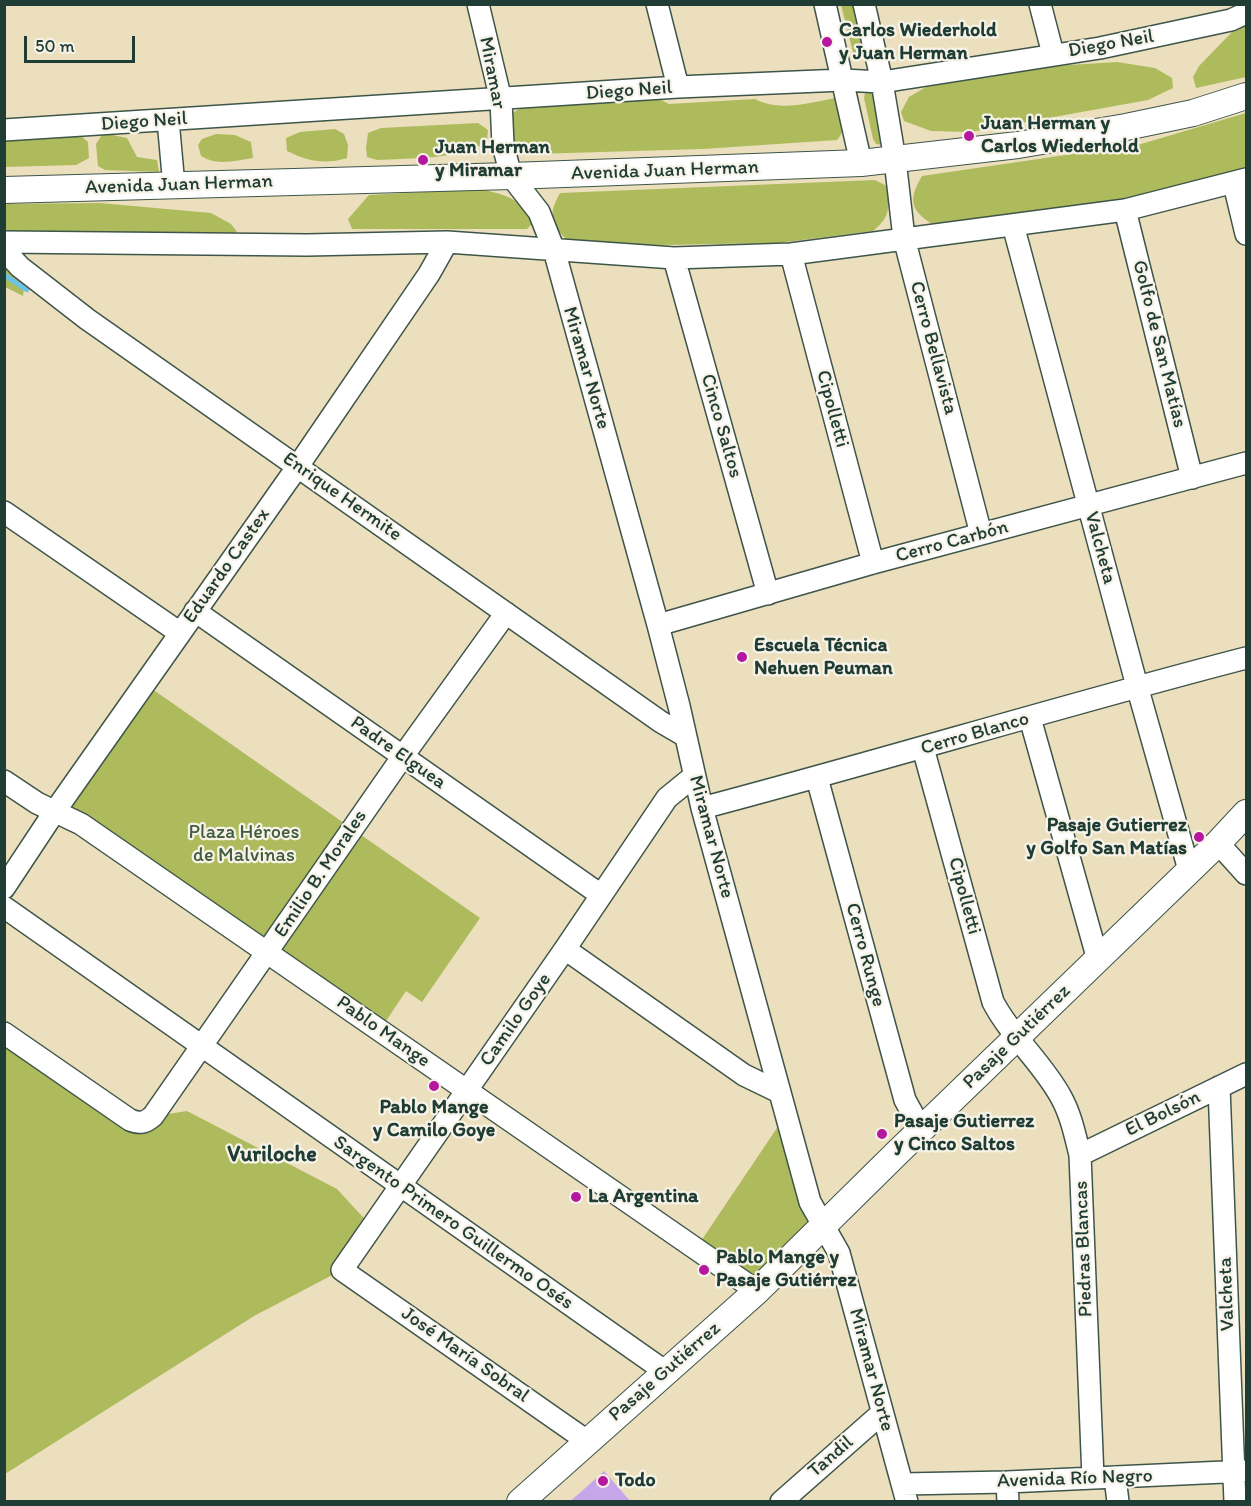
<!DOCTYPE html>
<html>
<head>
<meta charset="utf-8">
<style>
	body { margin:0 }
	#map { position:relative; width:1251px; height:1506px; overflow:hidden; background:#ecdfbd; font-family:Itim,sans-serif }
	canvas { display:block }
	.frame { position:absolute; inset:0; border:6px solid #1f3d34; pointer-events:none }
	.scale { position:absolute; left:24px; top:36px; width:111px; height:27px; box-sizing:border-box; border:3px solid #1f3d34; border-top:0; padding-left:8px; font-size:18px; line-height:21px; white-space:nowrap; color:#1f3d34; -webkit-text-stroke:4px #f7f3e8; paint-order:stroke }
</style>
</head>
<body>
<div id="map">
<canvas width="1251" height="1506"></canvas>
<div class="frame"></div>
<div class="scale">50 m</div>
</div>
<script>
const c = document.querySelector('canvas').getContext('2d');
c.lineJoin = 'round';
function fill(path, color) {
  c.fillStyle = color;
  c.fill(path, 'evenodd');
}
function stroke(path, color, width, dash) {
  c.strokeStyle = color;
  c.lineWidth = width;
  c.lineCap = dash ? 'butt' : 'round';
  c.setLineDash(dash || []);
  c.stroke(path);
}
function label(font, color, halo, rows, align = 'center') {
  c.font = font + ' Itim,sans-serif';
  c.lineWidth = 4.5;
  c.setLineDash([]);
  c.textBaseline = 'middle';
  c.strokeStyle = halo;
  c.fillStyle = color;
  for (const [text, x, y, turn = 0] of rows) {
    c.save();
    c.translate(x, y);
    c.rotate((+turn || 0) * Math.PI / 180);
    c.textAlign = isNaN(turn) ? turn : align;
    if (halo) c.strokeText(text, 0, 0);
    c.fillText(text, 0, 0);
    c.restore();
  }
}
const green = new Path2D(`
	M841 5H853L865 53 854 56Z
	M1246 25V77L1196 88 1193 77 1199 66 1233 31Z
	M1117 62 1155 68 1172 78 1173 88 1148 100 971 132 931 131 904 121 901 112 909 97 926 87 1053 66Z
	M871 92 876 96 883 145 876 144 873 139 864 98 865 93Z
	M652 95 669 104 755 99C780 112 809 103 835 98L842 104C844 118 847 129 837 140L703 149 534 154 517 152 507 140V117L529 102Z
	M1246 113V169L1118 200 934 225C910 211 908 199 922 176L1141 144Z
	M478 123 488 130 487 141C463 160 408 158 377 160L367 157 366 148 368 133 381 128Z
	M335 129 344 134 348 145 347 158C325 165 307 161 287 151L286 138 300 132Z
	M103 133 127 138 137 157 157 160 159 172 105 170 98 166 96 144Z
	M216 134 235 135 251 142 253 158C235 161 217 166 201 156L198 145 202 139Z
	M81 136 88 142 89 158 76 165 5 167 4 139Z
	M875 180 887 186C889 209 891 216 873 231L778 243 662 245 569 242C551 224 547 216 560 193Z
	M481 189C508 196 518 197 534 222L527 229H352L348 219 369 195Z
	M100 203 211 213 231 224 237 232 227 235H17L5 229V204Z
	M4 260 25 283 23 296 5 287Z
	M145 684 480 918 422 1002 406 991 380 1030 55 811Z
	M5 1033 130 1120 187 1111 337 1189 372 1227 342 1270 254 1316 5 1474Z
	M781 1122 818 1224 757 1285 699 1244Z`);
const stream = new Path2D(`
	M4 275 27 290`);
const building = new Path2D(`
	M604 1471 631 1502H569L582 1491Z`);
const minor = new Path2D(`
	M478 4 501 100 503 145 511 176 539 212 554 250 658 625 679 706 702 808 810 1202 839 1253 907 1502
	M657 4 678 87
	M825 4 861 163
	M864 4 882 82 895 160 904 238 981 534
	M1040 4 1053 54
	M168 120 174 186
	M4 130 678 87 843 80 882 82 1100 48 1231 20 1246 13
	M1234 184 1246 234
	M1125 210 1192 478
	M1013 225 1137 686 1189 870
	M4 242 307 245 447 242 674 258 791 254 1125 210 1246 179
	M4 250 20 267 87 319 661 722 685 736
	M791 254 873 563
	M674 258 768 594
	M4 512 180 633
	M195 611 601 895
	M658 625 873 563 1246 463
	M1030 718 1098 960
	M923 748 993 1002C1012 1038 1042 1062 1061 1097 1071 1115 1075 1135 1080 1155L1093 1478
	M817 778 905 1100 921 1129
	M4 781 37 803 81 824 757 1291
	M702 808C884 760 1064 705 1246 658
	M1218 843 1246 874
	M4 888 55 811 298 466 429 274 447 242
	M4 907 666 1372
	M565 949 744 1075 779 1092
	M4 1033 130 1120C140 1124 145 1123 153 1116L403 756 506 613
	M1219 1087 1235 1502
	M1080 1155 1246 1074
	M587 1441 342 1270 565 949 667 798 694 776
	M1115 1477 1118 1502
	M1007 1482 1008 1502
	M903 1484 1007 1482 1246 1471
	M781 1502 882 1413`);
const major = new Path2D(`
	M4 190 511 176 861 163 1018 145 1126 127 1193 113 1246 96
	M520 1502 757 1291 898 1152 1218 843 1246 813`);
const markers = [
	[827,42,6,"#b5179e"],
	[969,136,6,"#b5179e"],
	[423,160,6,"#b5179e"],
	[742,657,6,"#b5179e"],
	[1199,837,6,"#b5179e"],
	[434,1086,6,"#b5179e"],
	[882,1134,6,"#b5179e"],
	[576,1197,6,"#b5179e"],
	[704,1270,6,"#b5179e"],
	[603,1481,6,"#b5179e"]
];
const poiNames = [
	["Carlos Wiederhold",839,31],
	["y Juan Herman",839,54],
	["Juan Herman y",981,124],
	["Carlos Wiederhold",981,147],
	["Juan Herman",435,148],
	["y Miramar",435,171],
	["Escuela Técnica",754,646],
	["Nehuen Peuman",754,669],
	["Pasaje Gutierrez",1187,826,"right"],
	["y Golfo San Matías",1187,849,"right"],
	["Pablo Mange",434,1108,"center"],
	["y Camilo Goye",434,1131,"center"],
	["Pasaje Gutierrez",894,1122],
	["y Cinco Saltos",894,1145],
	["La Argentina",588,1197],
	["Pablo Mange y",716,1258],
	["Pasaje Gutiérrez",716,1281],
	["Todo",615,1481]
];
const streetNames = [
	["Diego Neil",1111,44,-10],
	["Miramar",492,73,79],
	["Diego Neil",629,91,-4],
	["Diego Neil",144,122,-4],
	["Avenida Juan Herman",665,171,-2],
	["Avenida Juan Herman",179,185,-2],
	["Golfo de San Matías",1159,344,76],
	["Cerro Bellavista",933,348,75],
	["Miramar Norte",586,368,74],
	["Cipolletti",832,409,75],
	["Cinco Saltos",721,426,74],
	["Enrique Hermite",342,497,35],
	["Cerro Carbón",952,542,-15],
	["Valcheta",1100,548,75],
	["Eduardo Castex",227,566,-55],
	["Cerro Blanco",975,734,-16],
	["Padre Elguea",398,753,35],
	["Miramar Norte",711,837,75],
	["Emilio B. Morales",321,874,-56],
	["Cipolletti",964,896,75],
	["Cerro Runge",865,955,75],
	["Camilo Goye",516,1020,-55],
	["Pablo Mange",383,1032,35],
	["Pasaje Gutiérrez",1017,1037,-44],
	["El Bolsón",1163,1114,-26],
	["Sargento Primero Guillermo Osés",453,1223,35],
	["Piedras Blancas",1084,1249,-92],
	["Valcheta",1227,1294,-92],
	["José María Sobral",465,1355,35],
	["Miramar Norte",871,1370,75],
	["Pasaje Gutiérrez",665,1372,-41],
	["Tandil",831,1457,-41],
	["Avenida Río Negro",1075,1479,-2]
];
const parkNames = [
	["Plaza Héroes",244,833],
	["de Malvinas",244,856]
];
const quarterNames = [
	["Vuriloche",272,1155]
];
fill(green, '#adbb5d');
stroke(stream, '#6cc3e9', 4.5);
fill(building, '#c6a5e8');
stroke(minor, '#3e5549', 24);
stroke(major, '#3e5549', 28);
stroke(minor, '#fff', 21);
stroke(major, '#fff', 26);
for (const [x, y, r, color] of markers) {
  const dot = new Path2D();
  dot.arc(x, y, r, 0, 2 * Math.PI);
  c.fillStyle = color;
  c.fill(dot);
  stroke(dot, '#f7f3e8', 2);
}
label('bold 20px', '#1f3d34', '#f7f3e8', poiNames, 'left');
label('20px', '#1f3d34', '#f7f3e8', streetNames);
label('20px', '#425c3e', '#f7f3e8', parkNames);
label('bold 22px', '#1f3d34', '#f7f3e8', quarterNames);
</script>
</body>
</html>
